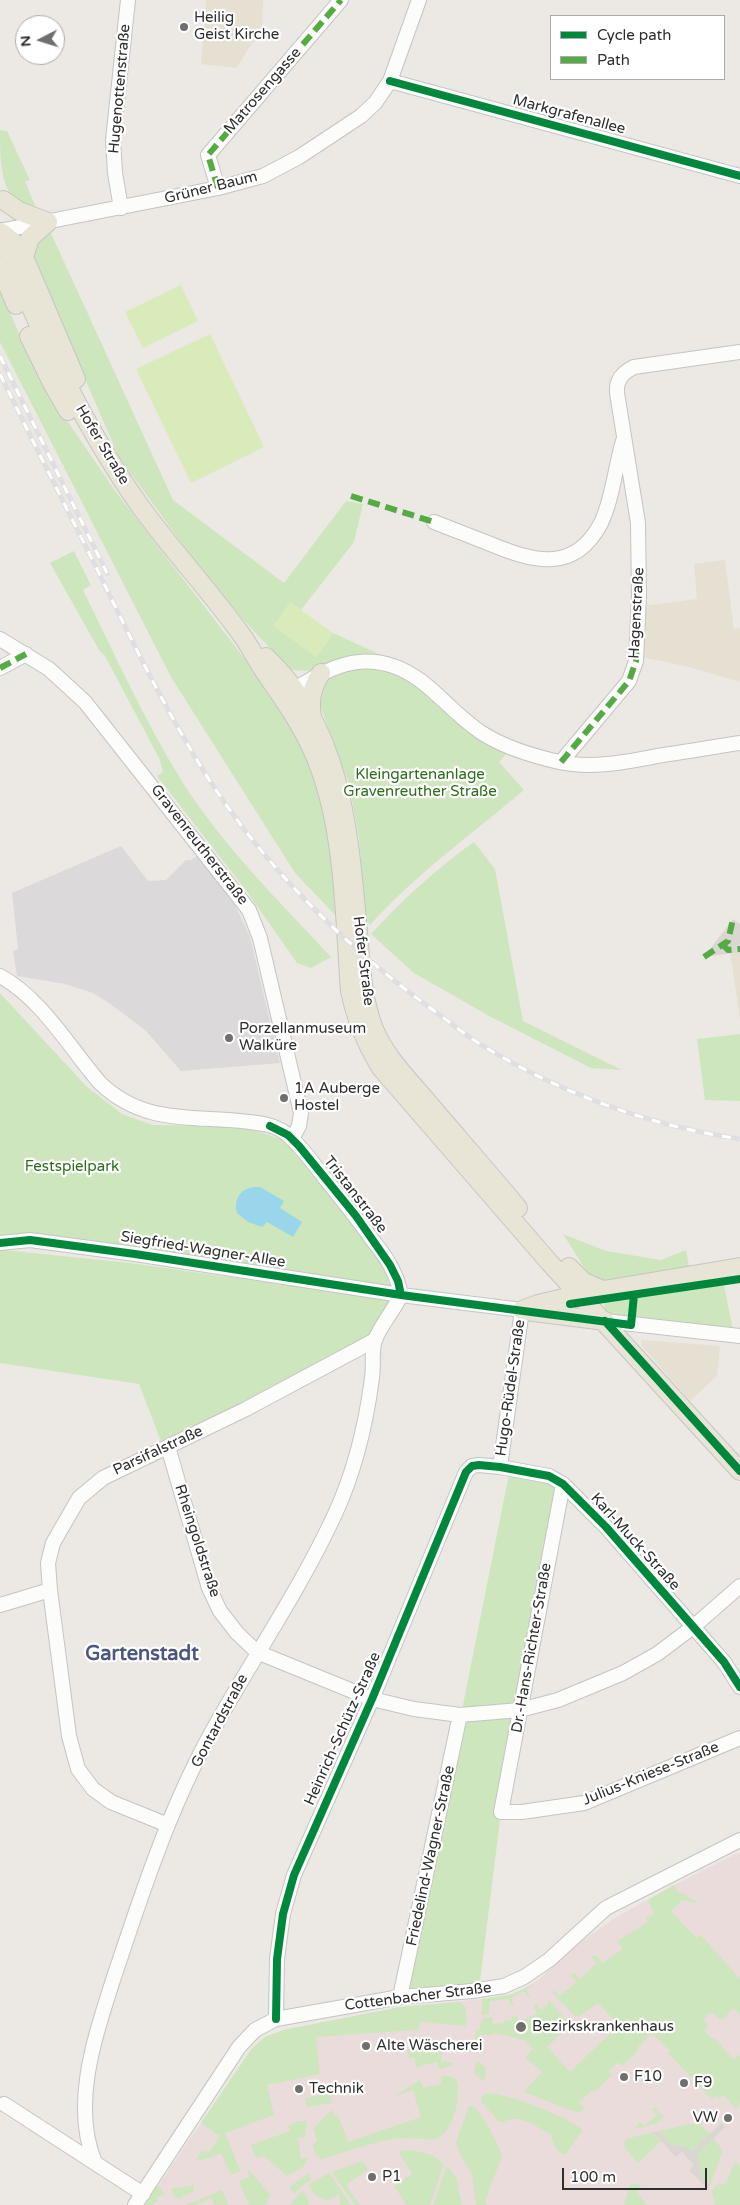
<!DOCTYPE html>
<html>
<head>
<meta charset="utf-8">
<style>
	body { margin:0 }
	#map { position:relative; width:740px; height:2205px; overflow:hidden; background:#ece8e4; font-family:"Varela Round",sans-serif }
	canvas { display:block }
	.legend { position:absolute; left:550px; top:15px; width:175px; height:65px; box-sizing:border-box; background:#fff; border:1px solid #ababab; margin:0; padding:6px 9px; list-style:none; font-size:15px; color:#2e2e2e }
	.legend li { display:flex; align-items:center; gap:10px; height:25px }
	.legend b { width:25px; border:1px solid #ababab }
	.north { position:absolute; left:15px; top:15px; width:50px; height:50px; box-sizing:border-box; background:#fff; border:1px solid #ababab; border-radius:50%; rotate:265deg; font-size:14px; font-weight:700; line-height:20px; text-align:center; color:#2e2e2e }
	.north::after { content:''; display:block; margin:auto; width:18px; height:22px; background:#706f6e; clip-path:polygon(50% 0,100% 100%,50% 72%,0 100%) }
	.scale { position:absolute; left:562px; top:2168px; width:145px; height:22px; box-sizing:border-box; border:2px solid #2e2e2e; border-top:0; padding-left:6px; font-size:15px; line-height:18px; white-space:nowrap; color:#2e2e2e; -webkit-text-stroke:4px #fff; paint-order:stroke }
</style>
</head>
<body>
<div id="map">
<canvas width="740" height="2205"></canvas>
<ul class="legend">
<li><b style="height:6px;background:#00873e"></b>Cycle path</li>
<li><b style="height:6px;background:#54ab44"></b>Path</li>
</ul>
<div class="north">N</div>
<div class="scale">100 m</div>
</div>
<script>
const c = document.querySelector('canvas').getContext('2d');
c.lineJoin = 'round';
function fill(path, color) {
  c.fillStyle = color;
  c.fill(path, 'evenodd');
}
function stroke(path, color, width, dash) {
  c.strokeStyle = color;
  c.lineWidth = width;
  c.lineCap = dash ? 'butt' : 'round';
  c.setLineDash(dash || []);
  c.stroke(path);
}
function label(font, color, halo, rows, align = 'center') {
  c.font = font + ' "Varela Round",sans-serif';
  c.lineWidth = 4.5;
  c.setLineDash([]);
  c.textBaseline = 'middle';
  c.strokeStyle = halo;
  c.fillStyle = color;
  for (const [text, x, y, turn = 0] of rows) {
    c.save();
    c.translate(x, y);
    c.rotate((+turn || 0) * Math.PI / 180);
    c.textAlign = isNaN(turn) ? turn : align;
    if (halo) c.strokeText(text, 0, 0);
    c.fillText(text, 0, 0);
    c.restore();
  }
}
const industrial = new Path2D(`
	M121 846 148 881 166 880 186 860H191L197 856 235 905 250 937 280 1063 181 1071 145 1030 109 1003 93 993 65 984 17 976 13 951 18 949 12 893Z`);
const education = new Path2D(`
	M206 0H263L262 29 236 68 201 64Z
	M725 560 734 629 740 628V682L689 667 642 657 643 606 697 599 694 564Z
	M740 944V1019L729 945Z
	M642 1340 720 1346 717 1376 690 1401 641 1345Z`);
const medical = new Path2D(`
	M740 1852V2205H145L252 2048 265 2038 283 2030 401 2007 482 1999 516 1993 538 1980 582 1941 615 1918 674 1885Z`);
const green = new Path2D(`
	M0 130 7 131 30 180 25 181 36 208C0 207 0 161 0 130Z
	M50 231 173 500 284 583 346 501 363 504 354 542 301 610 290 602 316 657 333 633 381 655 337 659 315 671 290 670 241 617 188 552 119 457 31 255V247Z
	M0 289 27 352 68 422 116 492 258 676 288 719 314 772 330 835 336 916 295 873 171 677 0 342Z
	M74 551 91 585 83 590C115 655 145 722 183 783 224 847 279 901 331 957L311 968 297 963 248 893 157 776 163 772 159 758 105 656 99 650 50 563Z
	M366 667C413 673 422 692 454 720 471 734 488 744 507 753L499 762 524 790C472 834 416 874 370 925L365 918 359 839 349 784 319 703 320 685C336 672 346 670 366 667Z
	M474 842 495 869 523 1021 622 1070 591 1068 491 1017 414 973 371 934C402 900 436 869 474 842Z
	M0 993 87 1087 122 1114 152 1125 244 1126 280 1139 297 1151 385 1266 390 1288 0 1238Z
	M740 1034V1101L705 1100 697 1039Z
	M563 1234 606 1251 661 1260 686 1250 690 1271 611 1285 589 1275Z
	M4 1250 130 1263 392 1300 378 1331 162 1444 139 1384 0 1363V1251Z
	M724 1285 733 1330 605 1319 604 1302Z
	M510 1469 562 1484 501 1812 479 1989 400 1997 461 1715Z
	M674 1885 677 1891 700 1904 682 1900 671 1911 696 1938 701 1935 740 1979V2015L734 2008 721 2020 711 2012 703 2019 709 2026 704 2031 712 2039 714 2038 734 2060 740 2055V2101L739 2106 736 2109 723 2095 718 2099 715 2096 712 2099 668 2053 670 2051 654 2035H650L638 2047 639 2050 622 2066 618 2062 609 2071 612 2075 594 2092 592 2091 579 2102 584 2108 578 2113 524 2092 542 2072 525 2057 533 2049 524 2040 493 2033 492 2035 480 2034 475 2052H473L476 2031 480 2028 481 2021 484 2018 492 2017 493 2024 504 2023V2021L512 2020V2016L516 2015 520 2022 537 2014 534 2006 537 2004 541 2010 549 2004 546 1997 566 2020 567 2028 547 2047 570 2072 619 2025 598 2003 580 2016H575L552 1992 554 1990 560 1996 576 1982 571 1975 574 1973 580 1979 596 1964 591 1956H597L602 1963 623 1949 618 1941 648 1922 646 1918 654 1914 648 1900Z
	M534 1984 526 1990 530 1996 527 1997 524 1991 511 1998 514 2005H510L509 1999 490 2001 489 2014 482 2015V1999L510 1995Z
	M458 2002C468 2005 467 2017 466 2026L420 2022 418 2032 416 2030 316 2037 320 2074 267 2085 274 2115 225 2133 240 2171 231 2175 221 2153 213 2157 195 2161 202 2150 208 2153 220 2136 201 2123 252 2048 265 2037 283 2030 401 2007Z
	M416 2044H419V2052L438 2053 439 2045H443L441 2061 453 2063V2065L439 2069 437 2062 416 2067 414 2057 409 2058 408 2049 415 2048Z
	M480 2062 486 2068 485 2081 476 2076 474 2071 476 2063Z
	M445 2075 456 2079C462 2093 454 2127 441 2136 431 2143 415 2137 403 2138 376 2140 348 2152 321 2159L316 2155 313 2145 317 2140 313 2129 329 2112 332 2110 334 2116 338 2115 348 2142 421 2117 413 2090 394 2096 420 2080 423 2088 441 2084V2076Z
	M343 2083 345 2093 331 2096V2103L307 2107 305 2098 330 2093 329 2086Z
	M487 2093C513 2095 563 2115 583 2130L565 2155C555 2150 553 2145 551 2134 537 2128 518 2112 504 2122L498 2121 481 2101V2097Z
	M469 2106H474C487 2122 495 2137 502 2156L485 2201 487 2205H476L472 2175 459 2152 456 2142Z
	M654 2107 664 2117 656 2124 637 2129 635 2128 640 2122 644 2126 657 2115 652 2109Z
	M299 2121H307L305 2137 298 2138 301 2158 308 2157 304 2166 287 2176 264 2156 256 2158 251 2145 290 2131 288 2126Z
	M695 2123 700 2124 710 2134 692 2151 679 2145H672L659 2131Z
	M652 2133 661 2141 638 2163 625 2148 624 2142 628 2138Z
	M713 2138 721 2148 722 2153 710 2185 701 2176 699 2159 696 2155Z
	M411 2150 432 2155 444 2164 430 2205H407L394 2186 412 2174 398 2151Z
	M362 2161 368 2169 346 2185 360 2205H355L332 2172Z
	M735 2161 740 2166V2205H715L712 2192 716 2185 726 2183Z
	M447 2166 456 2177 462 2205H433Z
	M247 2168 271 2195 264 2205H249L239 2181 249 2177Z
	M309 2173 311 2179 294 2193 289 2187Z
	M329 2173 351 2205H340L339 2194 328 2201 315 2195 308 2185Z
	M634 2183 642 2186 636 2192 648 2205H624L630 2185Z
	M157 2185 165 2194 157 2197 158 2201 151 2205H145Z
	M194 2185 193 2192 182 2196V2199L175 2198 171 2189Z
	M222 2190 228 2205H215L211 2198 196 2205H185Z
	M303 2190 308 2199 309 2205H289Z`);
const pitch = new Path2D(`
	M181 285 198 321 143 348 125 312Z
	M210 334 264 447 191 483 136 369Z
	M290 602 333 633 316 657 273 626Z`);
const plaza = new Path2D(`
	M733 919 740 924V952L704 957Z
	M721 2123 725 2127 696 2155 699 2159 701 2176 710 2185 708 2189 689 2170 694 2165 682 2152 676 2157 655 2134 650 2133 659 2131 672 2145 683 2146 692 2151Z`);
const water = new Path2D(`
	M260 1187 284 1201 280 1208 302 1222 293 1237 267 1222 262 1227 248 1222 237 1213C233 1196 243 1186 260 1187Z`);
const minor = new Path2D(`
	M390 81 740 176
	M218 188 208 155 341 0
	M121 208 115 173 113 140 128 0
	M0 231 218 188 263 176 299 157 361 116 375 103 390 81 419 0
	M434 522C452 529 470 536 488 543 531 561 574 575 601 523 613 498 615 467 623 441
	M0 639 49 669 85 702 249 910 260 938 301 1113 299 1126 292 1139
	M0 668 26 654
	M286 695C331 664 372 645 421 681 442 697 459 718 482 733 505 748 533 756 559 762 591 769 626 762 657 756 685 752 713 747 740 743
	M561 762 629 681 636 661 639 596 638 523 617 393C616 380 622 373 634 367L740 352
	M0 976C42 999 69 1047 100 1083 150 1131 207 1112 268 1125 277 1127 285 1132 291 1138 305 1151 316 1167 328 1182 344 1202 359 1221 374 1242 380 1250 387 1258 391 1267 396 1276 399 1285 401 1295
	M0 1243 30 1240 135 1254 401 1295 522 1310 500 1467
	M605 1321 740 1336
	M168 1447 209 1588 220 1611 237 1633 257 1652 372 1699 414 1709 460 1715 520 1710 558 1700 623 1673 657 1654 693 1627 740 1586
	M563 1484 501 1812H522L584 1803 740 1738
	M0 1605 50 1590
	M168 1825 111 1802 93 1789 78 1769 69 1736 50 1590 48 1563 53 1543 79 1498 103 1478 246 1409 375 1340
	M400 1997 460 1715
	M276 2019 277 1959 283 1914 294 1875 372 1699 466 1472 472 1466 479 1465 500 1467 549 1476 563 1484 606 1527 724 1662 740 1687
	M4 2104 143 2194
	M95 2163C71 2104 95 2037 113 1980 141 1896 168 1812 210 1735 251 1661 300 1590 335 1514 355 1471 366 1424 372 1378 374 1366 371 1351 375 1340 379 1328 394 1310 401 1295
	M135 2205 239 2047 255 2030 276 2019 400 1997 472 1991 504 1986 524 1977 549 1960 606 1908 740 1840`);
const major = new Path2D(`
	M3 200 19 211 48 222
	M0 232C38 329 80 421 140 506 172 550 209 590 241 634 250 646 257 661 266 674 282 697 299 721 311 747 345 819 344 912 350 991 356 1019 366 1044 381 1068L549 1262 740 1471
	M2 233 18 246 24 257 76 379
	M24 257 30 238 48 222
	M0 267 16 305
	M29 336 52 383 68 411
	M266 657C343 729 349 834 358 932 361 965 362 998 374 1029 386 1058 410 1081 430 1105 459 1139 489 1173 518 1208
	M312 717C309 700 312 688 321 673
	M569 1267 584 1282 603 1290
	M522 1310 538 1304 580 1294 740 1267
	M526 1311 605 1321`);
const rail = new Path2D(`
	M0 356 107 573
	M0 374C31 438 63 501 95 565 130 637 165 710 208 778 268 871 348 949 437 1013 452 1024 467 1036 483 1046 560 1093 650 1126 740 1139`);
const quiet = new Path2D(`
	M218 188 208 155 341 0
	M351 496 434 522
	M0 668 26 654
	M561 762 629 681 636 661 639 596
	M722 944 728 950 740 949
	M704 957 728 941 733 919`);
const cycleway = new Path2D(`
	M390 81 740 176
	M270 1126 288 1135 299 1146 356 1216 390 1265 398 1281 401 1295
	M0 1243 30 1240 135 1254 401 1295 631 1325 634 1295
	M570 1304 740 1279
	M605 1321 740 1471
	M276 2019 277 1959 283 1914 294 1875 372 1699 466 1472 472 1466 479 1465 500 1467 549 1476 563 1484 606 1527 724 1662 740 1687`);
const markers = [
	[184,27,5,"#706f6e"],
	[229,1038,5,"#706f6e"],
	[284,1098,5,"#706f6e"],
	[521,2027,6,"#706f6e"],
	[366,2046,5,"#706f6e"],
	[624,2077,5,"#706f6e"],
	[684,2083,5,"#706f6e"],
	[299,2089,5,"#706f6e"],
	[728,2118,5,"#706f6e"],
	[372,2177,5,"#706f6e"]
];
const poiNames = [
	["Heilig",194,18],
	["Geist Kirche",194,35],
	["Porzellanmuseum",239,1029],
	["Walküre",239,1046],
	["1A Auberge",294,1089],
	["Hostel",294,1106],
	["Bezirkskrankenhaus",532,2027],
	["Alte Wäscherei",376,2046],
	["F10",634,2077],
	["F9",694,2083],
	["Technik",309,2089],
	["VW",718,2118,"right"],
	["P1",382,2177]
];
const streetNames = [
	["Hugenottenstraße",120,89,-85],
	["Matrosengasse",263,91,-49],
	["Markgrafenallee",569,115,15],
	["Grüner Baum",211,188,-14],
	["Hofer Straße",102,445,59],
	["Hagenstraße",637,613,-87],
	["Gravenreutherstraße",199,845,52],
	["Hofer Straße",363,961,83],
	["Tristanstraße",355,1195,52],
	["Siegfried-Wagner-Allee",203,1250,9],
	["Hugo-Rüdel-Straße",511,1388,-82],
	["Parsifalstraße",158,1451,-25],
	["Rheingoldstraße",197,1541,72],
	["Karl-Muck-Straße",635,1542,48],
	["Dr.-Hans-Richter-Straße",532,1648,-80],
	["Gontardstraße",220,1721,-62],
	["Heinrich-Schütz-Straße",343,1729,-66],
	["Julius-Kniese-Straße",651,1774,-22],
	["Friedelind-Wagner-Straße",431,1856,-78],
	["Cottenbacher Straße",418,1997,-7]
];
const parkNames = [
	["Kleingartenanlage",420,775],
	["Gravenreuther Straße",420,792],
	["Festspielpark",72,1167]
];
const districtNames = [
	["Gartenstadt",142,1655]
];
fill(industrial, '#dcd9db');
fill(education, '#e6e0d3');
fill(medical, '#e9dcdb');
fill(green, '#cee6be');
fill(pitch, '#d9eabb');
fill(plaza, '#dad6d2');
fill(water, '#99d6ec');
stroke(minor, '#c5c4c5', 16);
stroke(major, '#c6c5c4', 20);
stroke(minor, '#fcfcfb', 14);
stroke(major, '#e8e4d6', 18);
stroke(rail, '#dfdfe1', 5);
stroke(rail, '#fff', 3, [9]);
stroke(quiet, '#54ab44', 6, [12, 6]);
stroke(cycleway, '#00873e', 8);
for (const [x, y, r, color] of markers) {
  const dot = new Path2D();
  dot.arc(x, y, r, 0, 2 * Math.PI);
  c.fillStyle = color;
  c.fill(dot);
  stroke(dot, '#fff', 2);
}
label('15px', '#2e2e2e', '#fff', poiNames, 'left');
label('15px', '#2e2e2e', '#fff', streetNames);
label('15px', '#2c6e1b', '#fff', parkNames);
label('bold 20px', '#4d5680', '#fff', districtNames);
</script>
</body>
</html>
